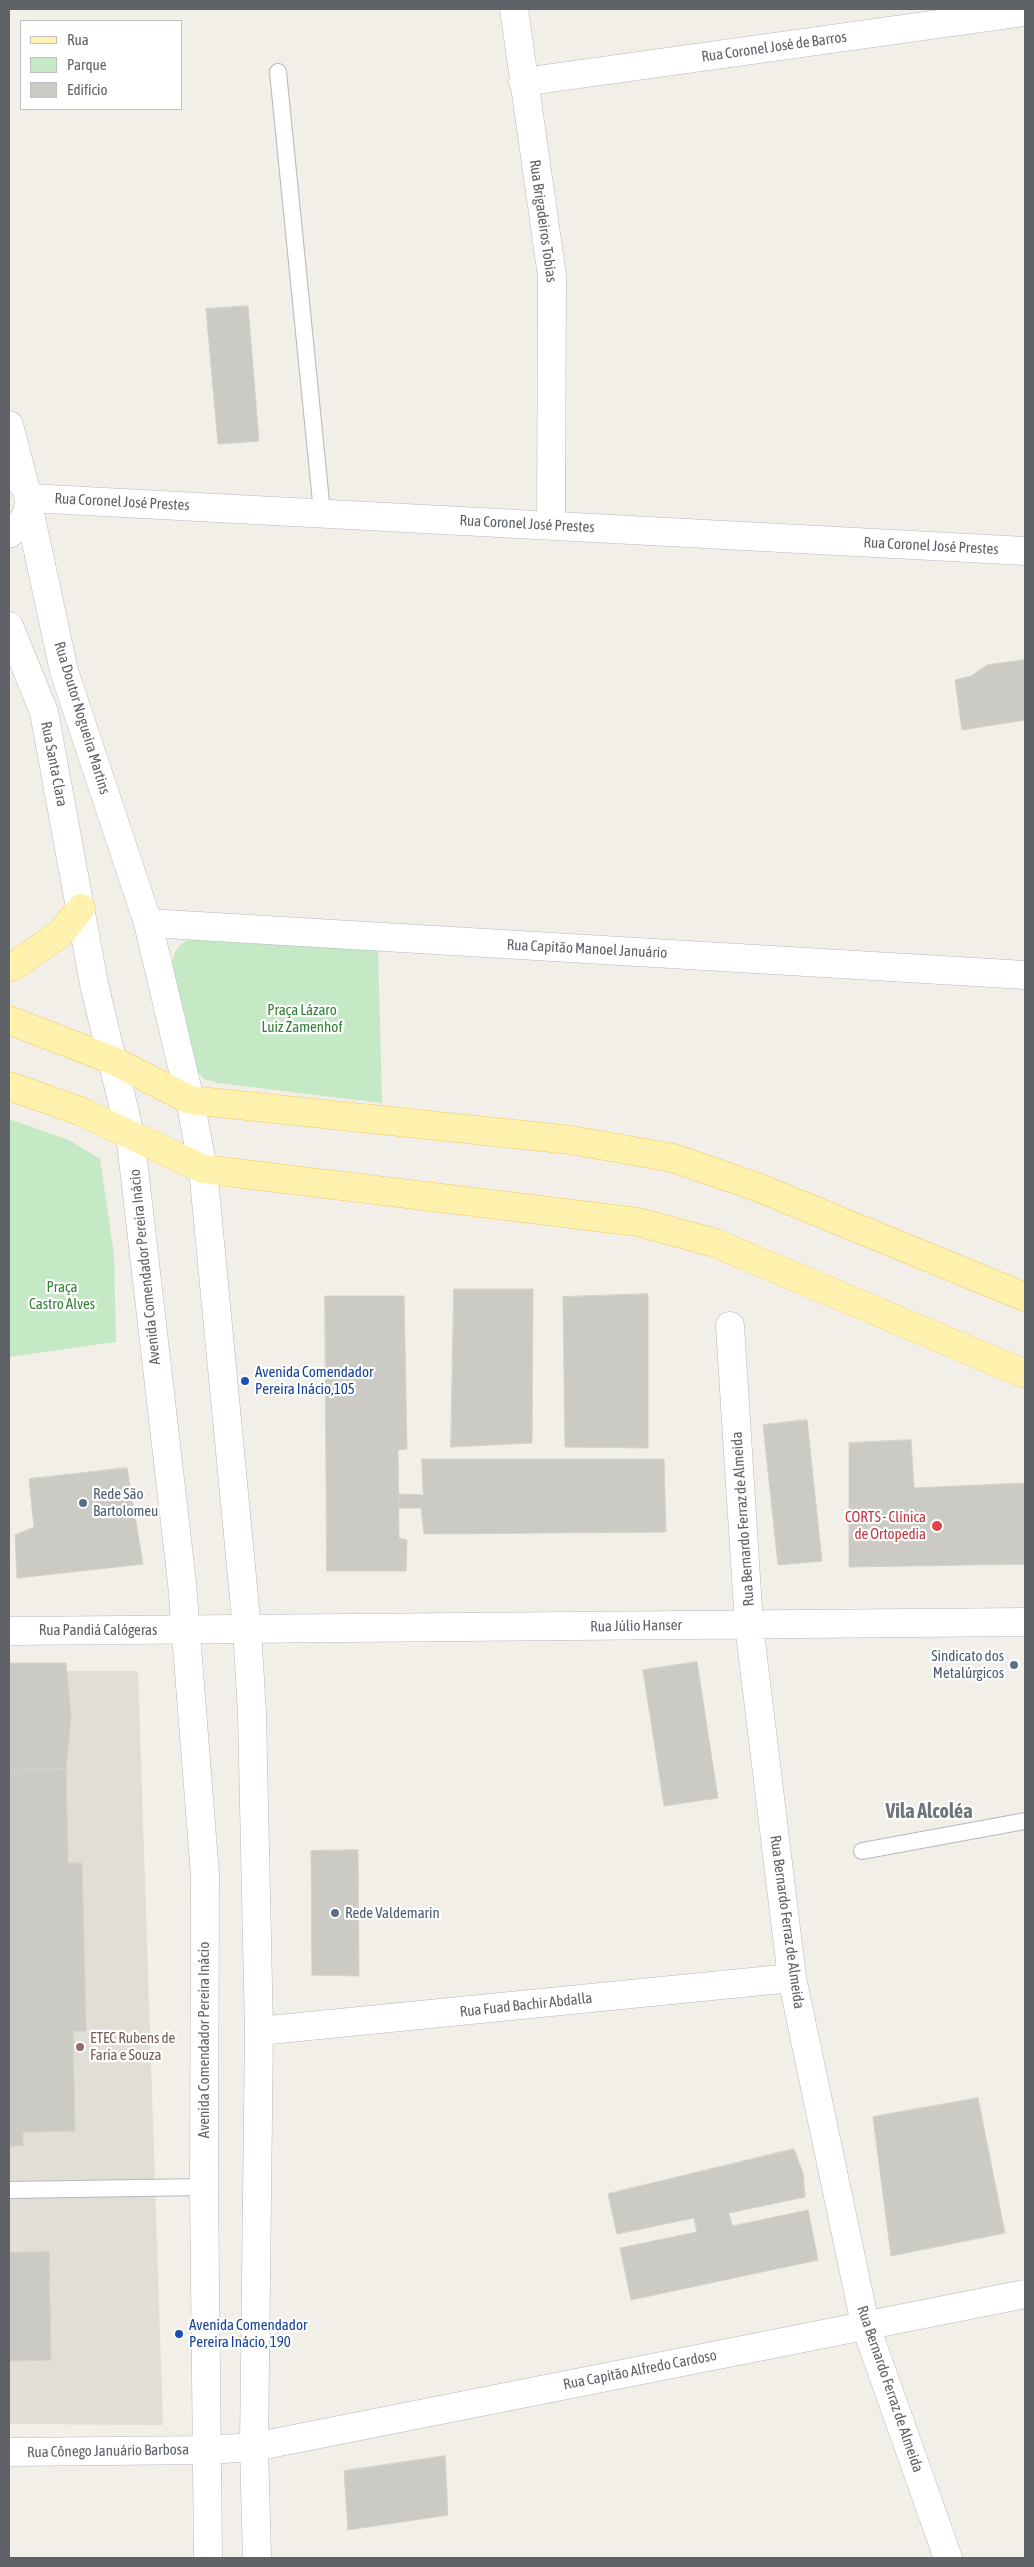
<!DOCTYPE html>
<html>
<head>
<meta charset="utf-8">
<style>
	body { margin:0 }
	#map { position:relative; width:1034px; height:2567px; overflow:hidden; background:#f1efe8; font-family:"Asap Condensed",sans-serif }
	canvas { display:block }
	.frame { position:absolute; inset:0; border:10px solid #5f6368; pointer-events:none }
	.legend { position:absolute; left:20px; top:20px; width:162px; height:90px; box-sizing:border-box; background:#fff; border:1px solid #bfc1c3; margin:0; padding:6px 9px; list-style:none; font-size:15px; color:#5f6368 }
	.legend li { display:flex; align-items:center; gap:10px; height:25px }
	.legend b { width:25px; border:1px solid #bfc1c3 }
</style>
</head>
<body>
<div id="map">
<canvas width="1034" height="2567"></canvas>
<div class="frame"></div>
<ul class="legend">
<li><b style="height:6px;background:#fff2af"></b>Rua</li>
<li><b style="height:14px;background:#c5e8c5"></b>Parque</li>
<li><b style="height:14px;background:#cccac5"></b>Edifício</li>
</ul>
</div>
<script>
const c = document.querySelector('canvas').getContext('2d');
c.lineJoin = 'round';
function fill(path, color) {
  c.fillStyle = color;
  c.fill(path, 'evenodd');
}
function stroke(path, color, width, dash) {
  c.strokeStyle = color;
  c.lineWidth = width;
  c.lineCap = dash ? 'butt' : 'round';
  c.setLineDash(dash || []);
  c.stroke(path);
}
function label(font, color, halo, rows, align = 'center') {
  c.font = font + ' "Asap Condensed",sans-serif';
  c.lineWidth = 4.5;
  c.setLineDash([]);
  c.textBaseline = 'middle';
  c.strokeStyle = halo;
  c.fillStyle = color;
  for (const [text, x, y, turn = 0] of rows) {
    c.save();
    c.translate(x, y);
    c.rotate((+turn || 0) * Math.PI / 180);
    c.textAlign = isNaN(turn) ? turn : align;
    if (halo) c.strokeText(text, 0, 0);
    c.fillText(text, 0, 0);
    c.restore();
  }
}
const education = new Path2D(`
	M9 1671H138L163 2425 9 2424Z`);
const green = new Path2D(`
	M190 938 378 947 382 1103 218 1083 204 1079 195 1069 172 972C172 954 175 948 190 938Z
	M9 1119 69 1140 100 1159 114 1255 116 1342 9 1357Z`);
const building = new Path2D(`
	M248 306 259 441 218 444 206 309Z
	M1025 660V720L962 730 955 680 971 676 987 665Z
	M454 1289H533L532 1443 451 1447Z
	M648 1294V1448L565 1447 563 1297Z
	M325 1296H404L407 1449 398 1450 399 1538 407 1540 406 1571H327Z
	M807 1420 822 1561 778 1565 763 1425Z
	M911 1440 914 1488 1025 1483V1564L849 1567V1443Z
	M422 1459H664L666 1532 424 1534 421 1508H399V1494L423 1495Z
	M127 1468 143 1564 17 1578 15 1535 34 1527 29 1479Z
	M697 1662 718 1798 664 1806 643 1670Z
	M9 1663H66L71 1717 66 1769 9 1770Z
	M66 1769 68 1863H82L86 2031H73L75 2131 23 2132V2146H9V1770Z
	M358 1850 359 1976 312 1975 311 1851Z
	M978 2098 1005 2233 891 2256 873 2117Z
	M794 2149 803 2173 805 2197 729 2213 732 2226 808 2210 818 2260 631 2300 620 2248 697 2232 694 2218 617 2234 608 2194Z
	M49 2252 51 2360 9 2361V2253Z
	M445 2456 448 2515 348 2530 344 2471Z`);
const service = new Path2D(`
	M278 72 322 512
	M862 1851 1025 1821
	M9 2190 204 2187`);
const minor = new Path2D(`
	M514 9 552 276 551 525
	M523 82 1025 12
	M29 498 1025 551
	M148 923 1025 975
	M730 1326 749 1625 792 1978 865 2324 948 2558
	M9 1631 1025 1622
	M259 2031 792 1978
	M9 2452 207 2450 254 2447 1025 2294`);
const secondary = new Path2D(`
	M9 425 25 487
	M9 472C37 488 34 517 9 534
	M29 509 64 671 148 923 190 1100 203 1169 247 1629 252 1713 259 2031 254 2447 257 2558
	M9 626 44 712 94 984 130 1134 182 1583 205 1875 204 2187 208 2558`);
const primary = new Path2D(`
	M9 967 14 966 61 933 81 908
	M9 1020 112 1060 190 1100 571 1140 673 1158 757 1187 1025 1297
	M9 1086 80 1111 203 1169 638 1222 715 1243 1025 1374`);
const markers = [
	[245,1381,5,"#1a4fb4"],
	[83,1503,5,"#5c6f8a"],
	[937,1526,6,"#e0444e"],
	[1014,1665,5,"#5c6f8a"],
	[335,1913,5,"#5c6f8a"],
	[80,2047,5,"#8d6e63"],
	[179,2334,5,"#1a4fb4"]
];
const streetNames = [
	["Rua Coronel José de Barros",774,47,-8],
	["Rua Brigadeiros Tobias",543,221,82],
	["Rua Coronel José Prestes",122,502,3],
	["Rua Coronel José Prestes",527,524,3],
	["Rua Coronel José Prestes",931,546,3],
	["Rua Doutor Nogueira Martins",82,718,73],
	["Rua Santa Clara",54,764,79],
	["Rua Capitão Manoel Januário",587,949,3],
	["Avenida Comendador Pereira Inácio",145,1267,-96],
	["Rua Bernardo Ferraz de Almeida",743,1519,-94],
	["Rua Júlio Hanser",636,1626,-1],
	["Rua Pandiá Calógeras",98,1630],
	["Rua Bernardo Ferraz de Almeida",787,1922,82],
	["Rua Fuad Bachir Abdalla",526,2005,-6],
	["Avenida Comendador Pereira Inácio",204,2040,-90],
	["Rua Capitão Alfredo Cardoso",640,2370,-11],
	["Rua Bernardo Ferraz de Almeida",890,2389,71],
	["Rua Cônego Januário Barbosa",108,2451,-1]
];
const parkNames = [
	["Praça Lázaro",302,1010],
	["Luiz Zamenhof",302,1027],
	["Praça",62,1287],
	["Castro Alves",62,1304]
];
const transitNames = [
	["Avenida Comendador",255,1372],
	["Pereira Inácio,105",255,1389],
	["Avenida Comendador",189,2325],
	["Pereira Inácio, 190",189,2342]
];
const serviceNames = [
	["Rede São",93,1494],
	["Bartolomeu",93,1511],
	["Sindicato dos",1004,1656,"right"],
	["Metalúrgicos",1004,1673,"right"],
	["Rede Valdemarin",345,1913]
];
const healthNames = [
	["CORTS - Clínica",926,1517],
	["de Ortopedia",926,1534]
];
const educationNames = [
	["ETEC Rubens de",90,2038],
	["Faria e Souza",90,2055]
];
const districtNames = [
	["Vila Alcoléa",929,1812]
];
fill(education, '#e1ded6');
fill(green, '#c5e8c5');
fill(building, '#cccac5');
stroke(building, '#d6d1c6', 1);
stroke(service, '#b5b8bc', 18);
stroke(minor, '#b5b8bc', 29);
stroke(secondary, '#b6babf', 29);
stroke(primary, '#f2c960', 29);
stroke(service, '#fff', 16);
stroke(minor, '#fff', 28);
stroke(secondary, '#fff', 28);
stroke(primary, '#fff2af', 28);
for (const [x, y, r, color] of markers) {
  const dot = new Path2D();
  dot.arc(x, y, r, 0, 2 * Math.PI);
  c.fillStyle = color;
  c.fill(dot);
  stroke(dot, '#fff', 2);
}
label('15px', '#5f6368', '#fff', streetNames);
label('15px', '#348238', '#fff', parkNames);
label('15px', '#164399', '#fff', transitNames, 'left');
label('15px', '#4e5e75', '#fff', serviceNames, 'left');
label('15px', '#be3a42', '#fff', healthNames, 'right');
label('15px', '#785e54', '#fff', educationNames, 'left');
label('bold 20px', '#70757a', '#fff', districtNames);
</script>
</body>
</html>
